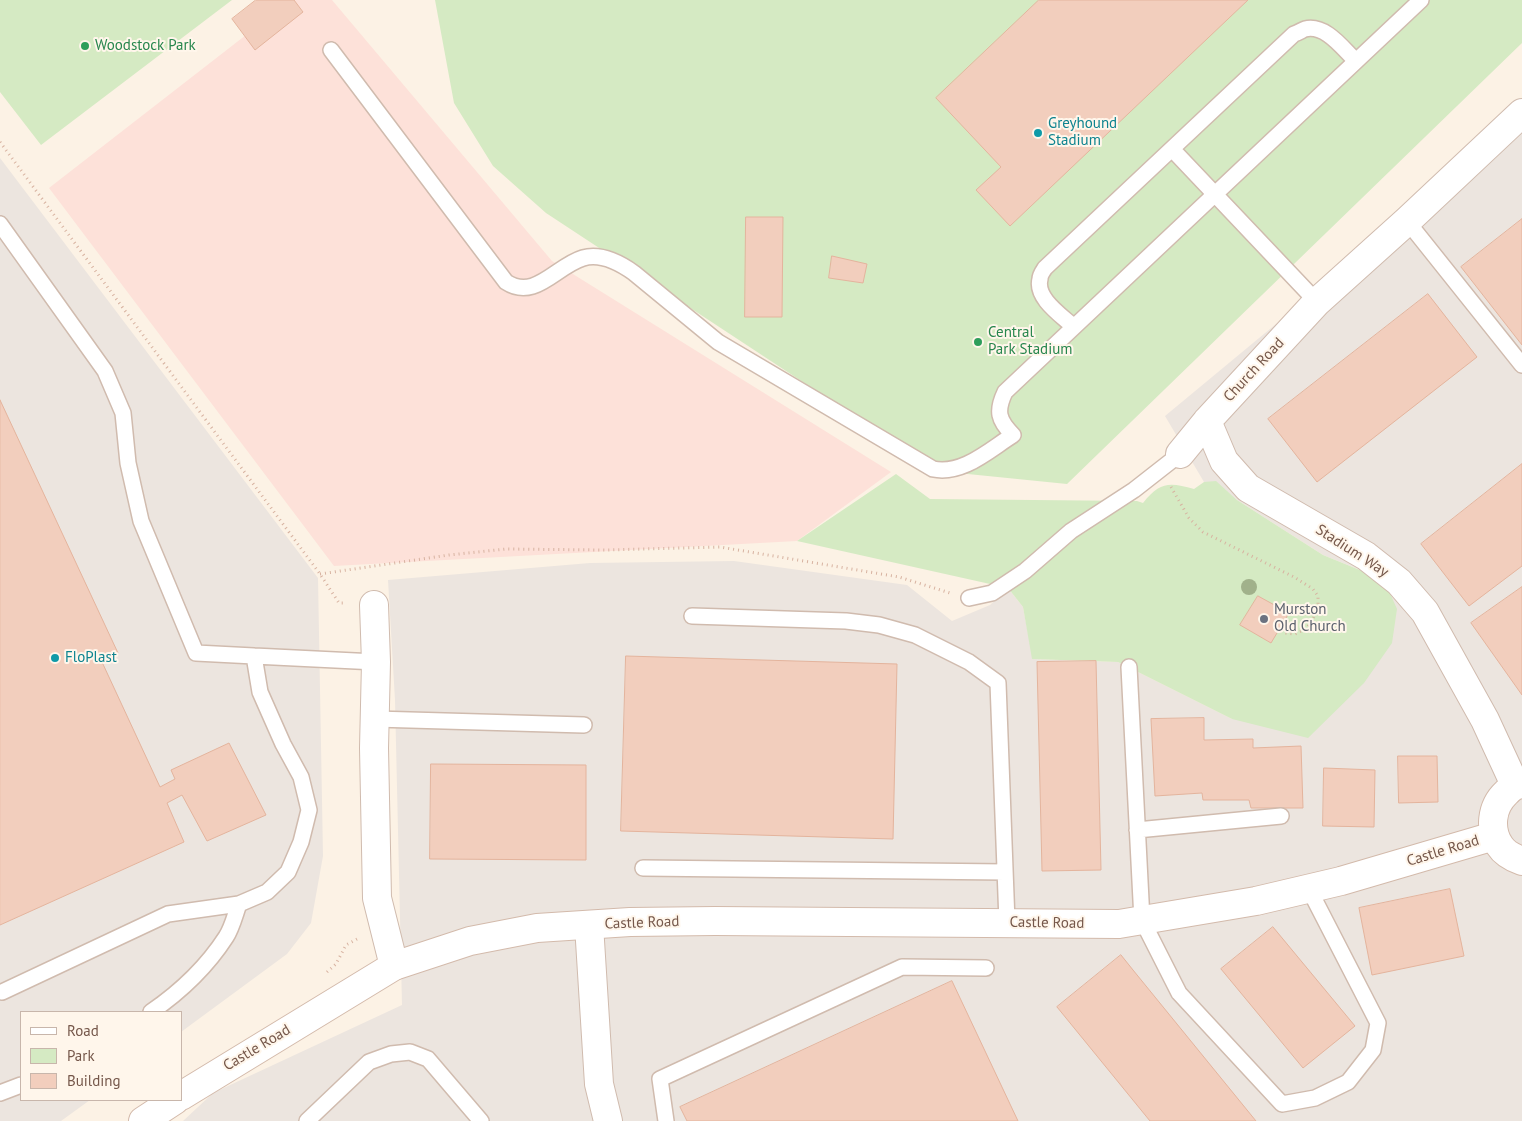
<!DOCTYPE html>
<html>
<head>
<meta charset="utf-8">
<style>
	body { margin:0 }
	#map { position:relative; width:1522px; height:1121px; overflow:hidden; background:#fcf2e5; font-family:"PT Sans",sans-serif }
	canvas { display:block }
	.legend { position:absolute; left:20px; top:1011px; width:162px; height:90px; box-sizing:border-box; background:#fff6eb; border:1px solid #c8b6ab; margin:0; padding:6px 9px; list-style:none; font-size:15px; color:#75574a }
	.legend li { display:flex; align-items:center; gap:10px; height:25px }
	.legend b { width:25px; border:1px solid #c8b6ab }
</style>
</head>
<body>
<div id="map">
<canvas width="1522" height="1121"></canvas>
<ul class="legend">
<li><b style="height:6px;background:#fff"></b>Road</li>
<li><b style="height:14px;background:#d5eac3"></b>Park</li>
<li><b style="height:14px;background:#f2cebd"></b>Building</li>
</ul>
</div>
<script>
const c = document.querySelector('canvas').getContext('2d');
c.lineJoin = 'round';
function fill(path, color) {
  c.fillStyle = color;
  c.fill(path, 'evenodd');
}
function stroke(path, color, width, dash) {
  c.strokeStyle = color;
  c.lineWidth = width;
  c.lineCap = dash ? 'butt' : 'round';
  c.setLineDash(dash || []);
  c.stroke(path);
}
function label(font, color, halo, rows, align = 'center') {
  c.font = font + ' "PT Sans",sans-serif';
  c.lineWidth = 4;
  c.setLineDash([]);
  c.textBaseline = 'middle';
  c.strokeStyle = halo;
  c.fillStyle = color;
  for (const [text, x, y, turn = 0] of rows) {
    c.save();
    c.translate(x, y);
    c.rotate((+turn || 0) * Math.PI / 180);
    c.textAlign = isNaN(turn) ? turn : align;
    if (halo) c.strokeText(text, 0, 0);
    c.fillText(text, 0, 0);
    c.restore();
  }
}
const commercial = new Path2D(`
	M291 0H332L552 261 891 472 797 541 334 566 49 188Z`);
const industrial = new Path2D(`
	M1522 120V1121H183L213 1093 402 1005 395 700 388 580 590 563 734 561 907 585 952 621 990 605 1008 588 1023 607 1033 659 1118 662 1232 719 1377 577 1323 555 1237 500 1216 482H1204L1165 416Z
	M0 158 318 578 323 856 311 923 287 954 181 1032V1012H21V1100H90L61 1121H0Z`);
const green = new Path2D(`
	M0 0H232L41 145 0 92Z
	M435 0H1522V43L1067 484 938 471 546 213 493 166 454 103Z
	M896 474 930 499 1137 501 1143 503C1160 482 1169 482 1194 489L1204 482 1216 481 1237 500 1323 555 1377 577 1389 591 1397 609 1392 643 1364 683 1308 738 1232 719 1118 662 1032 659 1023 607 1008 588 797 541Z`);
const building = new Path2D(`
	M256 0H294L303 12 255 50 232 19Z
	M1039 0H1248L1010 226 976 190 1001 167 936 98Z
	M746 217H783L782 317H745Z
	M1522 219V345L1461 267Z
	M832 256 867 264 863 283 829 278Z
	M1428 294 1477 357 1317 482 1268 419Z
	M0 400 118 653 102 662 160 787 175 779 171 770 229 743 266 815 207 841 182 795 167 803 184 842 0 925Z
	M1522 464V566L1469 606 1421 544Z
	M1522 587V695L1471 623Z
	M1258 596 1289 613 1271 643 1240 625Z
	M626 656 897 664 893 839 621 831Z
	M1096 661 1101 870 1042 871 1037 662Z
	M1204 718V740L1253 739V748L1301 746 1303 808H1251L1249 800H1203L1202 793 1155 796 1151 719Z
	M1398 756H1437L1438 802 1399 803Z
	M431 764 586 765V860L430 859Z
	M1324 768 1375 770 1374 827 1323 826Z
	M1450 889 1464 956 1372 975 1359 908Z
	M1273 927 1355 1026 1303 1068 1221 969Z
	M1121 955 1133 970 1256 1121H1150L1057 1007Z
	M952 981 1018 1121H687L680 1107Z`);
const path = new Path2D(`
	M0 142 320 574 339 603H346
	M1171 487 1189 518 1203 532 1294 577 1313 589 1318 596V606L1313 619 1306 629 1295 634 1285 633 1279 630
	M320 574 449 555 506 549 605 550 720 547 899 577 950 593
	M327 972 336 964 346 945 359 938`);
const service = new Path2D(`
	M331 50 506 282C535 301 556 266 583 258 600 253 620 263 634 273L718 342 933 469C963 475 989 450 1013 435 998 420 996 411 1005 392L1421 0
	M1172 149 1317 302
	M1407 221 1522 365
	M0 224 105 371 123 413 128 463 141 521 196 653 254 656
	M1074 327C1061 315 1035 298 1040 279 1040 275 1043 271 1045 268L1294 34C1298 33 1302 30 1305 29 1326 24 1343 49 1356 61
	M969 598 992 593 1025 571 1071 531 1134 490 1180 454
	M692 616 846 621 879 625 915 635 969 662 998 683 1007 922
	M1129 667 1142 920 1179 993 1282 1104 1315 1098 1348 1082 1373 1050 1378 1023 1309 889
	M375 719 584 725
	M1137 830 1281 816
	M643 868 1005 872
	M2 992 168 914 239 904 267 892 288 872 301 842 309 810 301 777 283 744 260 692 254 656 376 662
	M151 1012C180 992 206 968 226 937 232 928 235 915 239 904
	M0 1093 21 1085
	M307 1121 369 1062 391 1054 410 1052 428 1059 481 1121
	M666 1121 660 1079 902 967 986 968`);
const minor = new Path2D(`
	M1207 421 1224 461 1248 488 1366 556 1399 582 1425 612 1485 720 1515 785
	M1180 454 1207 421 1317 302 1407 221 1522 113
	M374 605 376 662 374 748 377 898 394 966
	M589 925 599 1084 608 1121`);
const secondary = new Path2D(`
	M1522 784C1514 785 1511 788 1506 793 1491 807 1489 830 1500 846 1505 854 1514 858 1522 861
	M181 1096 394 966 470 941 537 928 630 922 715 921 1119 924 1256 901 1341 881 1494 836
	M143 1121 175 1100`);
const trees = [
	[1249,587]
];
const markers = [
	[85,46,5,"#2e9e5b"],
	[1038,133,5,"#0f9aa8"],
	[978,342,5,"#2e9e5b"],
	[1264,619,5,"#6b7280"],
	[55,658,5,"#0f9aa8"]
];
const leisureNames = [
	["Woodstock Park",95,46],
	["Central",988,333],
	["Park Stadium",988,350]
];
const cultureNames = [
	["Greyhound",1048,124],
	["Stadium",1048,141],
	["FloPlast",65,658]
];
const streetNames = [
	["Church Road",1254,370,-47],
	["Stadium Way",1352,551,33],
	["Castle Road",1443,851,-17],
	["Castle Road",642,923,-2],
	["Castle Road",1047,923,1],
	["Castle Road",257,1048,-31]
];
const worshipNames = [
	["Murston",1274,610],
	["Old Church",1274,627]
];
fill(commercial, '#fde1d9');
fill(industrial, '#ece5df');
fill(green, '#d5eac3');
fill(building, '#f2cebd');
stroke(building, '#e4b49d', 1);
stroke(service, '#d0bbae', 18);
stroke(minor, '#d0bbae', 30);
stroke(secondary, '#d3baab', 30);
stroke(path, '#d7b2a0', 3, [1, 4]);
stroke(service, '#fff', 15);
stroke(minor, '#fff', 28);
stroke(secondary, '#fff', 28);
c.fillStyle = '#a1b18b';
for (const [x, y] of trees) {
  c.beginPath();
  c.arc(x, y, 8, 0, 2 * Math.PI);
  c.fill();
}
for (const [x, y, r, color] of markers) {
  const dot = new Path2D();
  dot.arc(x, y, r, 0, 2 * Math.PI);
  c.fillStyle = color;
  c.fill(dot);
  stroke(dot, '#fff6eb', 2);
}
label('15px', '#27864d', '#fff6eb', leisureNames, 'left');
label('15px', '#0d838f', '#fff6eb', cultureNames, 'left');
label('15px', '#75574a', '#fff6eb', streetNames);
label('15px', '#5b616d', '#fff6eb', worshipNames, 'left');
</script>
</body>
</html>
